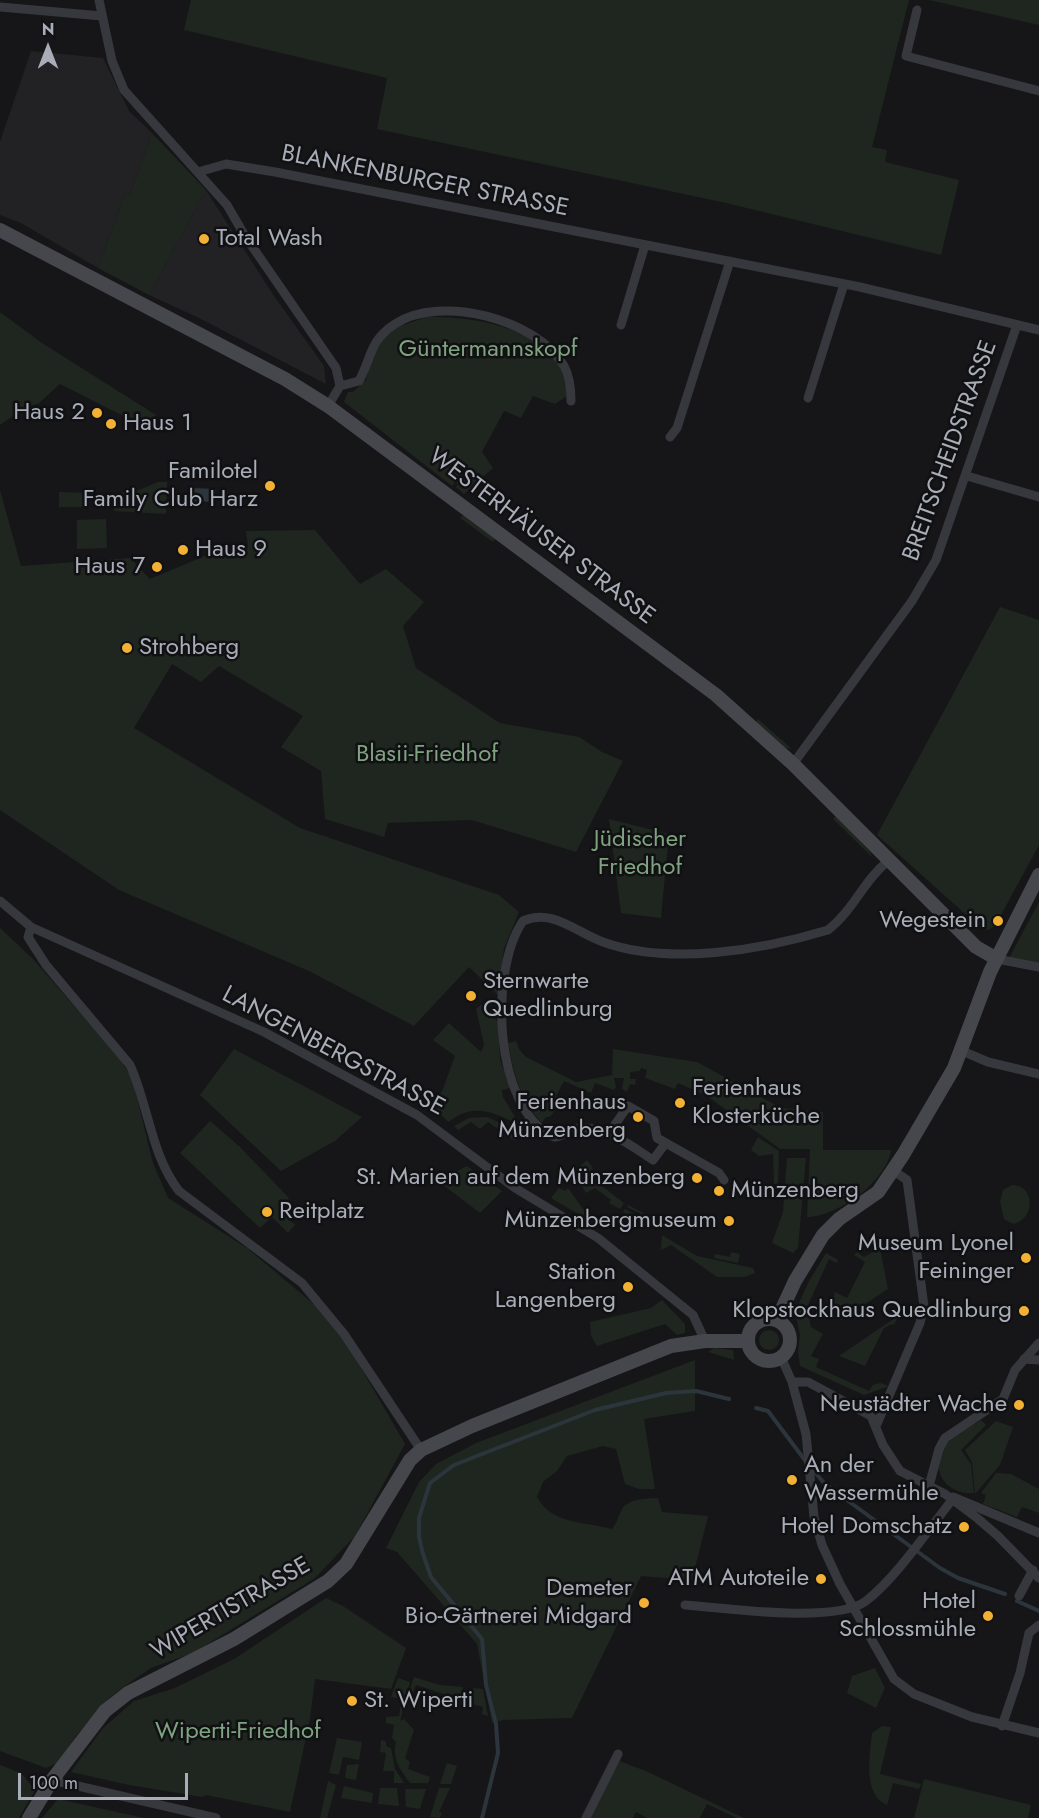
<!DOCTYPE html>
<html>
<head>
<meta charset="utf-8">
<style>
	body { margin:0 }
	#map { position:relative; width:1039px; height:1818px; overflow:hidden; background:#161618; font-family:Jost,sans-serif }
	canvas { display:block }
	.north { position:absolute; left:18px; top:18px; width:60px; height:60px; -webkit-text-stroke:4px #111113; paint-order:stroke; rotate:0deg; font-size:16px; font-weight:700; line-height:24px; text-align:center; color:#a8adb8 }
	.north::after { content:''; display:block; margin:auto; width:21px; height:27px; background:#a8adb8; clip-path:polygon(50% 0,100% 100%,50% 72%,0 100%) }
	.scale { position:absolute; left:18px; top:1773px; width:170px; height:27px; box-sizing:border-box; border:3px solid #a8adb8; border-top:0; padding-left:8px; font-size:18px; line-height:21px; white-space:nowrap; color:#a8adb8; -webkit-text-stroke:4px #111113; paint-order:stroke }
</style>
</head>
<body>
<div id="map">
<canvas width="1039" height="1818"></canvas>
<div class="north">N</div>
<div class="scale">100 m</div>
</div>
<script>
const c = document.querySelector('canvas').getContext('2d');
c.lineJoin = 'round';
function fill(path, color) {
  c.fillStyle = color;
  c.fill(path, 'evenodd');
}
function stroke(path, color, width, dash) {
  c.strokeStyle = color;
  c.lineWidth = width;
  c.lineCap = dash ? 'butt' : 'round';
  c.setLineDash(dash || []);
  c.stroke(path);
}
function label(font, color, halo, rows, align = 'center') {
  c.font = font + ' Jost,sans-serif';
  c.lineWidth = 5;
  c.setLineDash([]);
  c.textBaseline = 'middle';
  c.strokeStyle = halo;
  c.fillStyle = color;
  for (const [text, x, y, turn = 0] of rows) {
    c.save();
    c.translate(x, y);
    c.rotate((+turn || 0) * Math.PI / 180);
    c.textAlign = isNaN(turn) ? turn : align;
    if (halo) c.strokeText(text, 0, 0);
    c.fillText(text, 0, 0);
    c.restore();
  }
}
const built = new Path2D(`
	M31 51 103 58 129 111 152 133 130 195 125 194 98 268 21 223 0 215V142Z
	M206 190 272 293 324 366 326 384 199 318 149 295Z`);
const green = new Path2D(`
	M191 0H909L872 147 887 150 885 162 959 180 941 255 726 203 377 129 387 78 184 30Z
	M929 0H1039V25Z
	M152 133 206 190 149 295 98 268 125 194 130 195Z
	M0 312 42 343 156 415 145 427 60 384 38 404 28 406 0 425Z
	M427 317C478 316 565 330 567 396L555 404 533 396 521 418 504 411 482 452 493 468 464 494 456 487 458 484 455 482 452 486 344 402 348 392H353L366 380 372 355 383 339 397 327Z
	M158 482H167L166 514 114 511 115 494 139 490Z
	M0 490 21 566 130 558 150 579 212 553 248 546 246 531 315 530 360 584 386 569 424 602 403 626 416 668 500 723 579 737 602 752 623 761 576 852 472 820 388 823 384 837 325 819 321 771 281 747 303 716 219 666 201 682 172 664 134 728 300 828 499 895 519 912 504 948 498 995 469 967 414 1026 309 971 119 890 0 810Z
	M59 492 88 493V507H59Z
	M463 515 495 539 493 542 460 518Z
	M106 519 107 548 77 549V520Z
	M1000 607 1039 620V845L995 926 988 930 982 929 877 835Z
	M758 719 792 749 786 748 756 722Z
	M836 816 870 852 873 858 833 819Z
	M609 819 669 834 661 918 621 913Z
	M1039 902V964L1009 958Z
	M0 928 33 959 117 1055 132 1078 153 1163 168 1198 247 1248 316 1306 345 1340 405 1444 355 1536 315 1578 193 1653 151 1668 122 1688 107 1700 76 1736 58 1763 46 1768 0 1751Z
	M482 1004 498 1022 500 1059 510 1088 502 1090 503 1097 520 1125C496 1114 474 1101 449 1122L432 1108 443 1089 455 1056 433 1040 449 1023 481 1052 484 1045 476 1009Z
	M516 1041 519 1049 526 1057 576 1082 612 1075 613 1049 697 1062 781 1108 823 1112V1150H891C887 1181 837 1217 807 1217L810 1149H780L707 1096 678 1083 675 1089 645 1078 647 1070 641 1068 640 1071 630 1072V1079H636L635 1085 630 1084 627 1092 622 1089 624 1078H614L616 1087 614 1090 595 1083 591 1093 564 1081 556 1096 562 1100 550 1117H546L542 1123C520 1100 514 1074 508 1043Z
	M234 1049 362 1117 335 1141 281 1171 200 1095Z
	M487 1117 521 1132 515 1141 488 1122 480 1129 471 1122 458 1130 454 1126 469 1118Z
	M210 1121 239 1146 289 1198 279 1210 295 1225 288 1233 272 1217 260 1228 180 1153Z
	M758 1137 779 1151 778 1185 774 1184 773 1154 759 1156 751 1150Z
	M787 1158H806L798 1248 793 1253 772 1243 783 1212Z
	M587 1160 593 1168 589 1172 596 1178 594 1180 624 1203 620 1209 609 1203 611 1200 595 1188 586 1193 573 1172Z
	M467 1166 502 1191 480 1213 438 1181Z
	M1012 1185C1036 1185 1035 1220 1013 1224L1004 1219 1000 1202 1003 1190Z
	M559 1188 565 1191 568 1188 588 1216V1220L551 1198Z
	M628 1205 649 1216V1230L623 1212 625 1209 646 1220 647 1217 627 1207Z
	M662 1235 697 1256 753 1268 755 1273 744 1277H717L671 1245 661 1250Z
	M880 1248 888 1289 841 1320 829 1314 835 1292 847 1298 865 1262 854 1255 857 1252 864 1257Z
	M731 1252 740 1254 738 1263 714 1258 715 1254 730 1257Z
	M826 1253 838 1260 837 1263 829 1259 807 1307 811 1327 823 1334 811 1356 819 1359 816 1367 869 1391 873 1385 880 1383 889 1386 864 1395 800 1366 798 1352 800 1335 795 1312 809 1281Z
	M662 1300 685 1324V1333L677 1335 665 1324 597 1346 591 1336 590 1322 651 1308Z
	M896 1309 898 1317 894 1325 892 1324 884 1328 865 1366 839 1356 895 1318 892 1312Z
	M759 1340a10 10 0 1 1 20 0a10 10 0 1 1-20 0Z
	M714 1348 733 1350 734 1360 708 1352Z
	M695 1360V1411L644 1419 655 1489H639L625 1484 616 1449 603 1446 567 1456 557 1471 543 1482 537 1497C551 1524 586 1522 612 1529 617 1523 617 1519 621 1511 627 1498 645 1499 658 1498L662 1512 708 1516 692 1580 641 1576 572 1718 503 1720 492 1723 477 1644 397 1552 386 1548 419 1482 436 1464 476 1443Z
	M981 1420 986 1425 961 1450 971 1464 974 1493C948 1495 930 1473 943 1449 951 1434 969 1428 981 1420Z
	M996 1421 1013 1427 1000 1465 975 1494 972 1462 965 1450Z
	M996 1473 1011 1474 1039 1489V1513L1022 1507 1017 1517 983 1504 986 1495 981 1493Z
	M326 1598 343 1606 406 1648 391 1689 315 1679 310 1719 290 1812 206 1795 202 1797 129 1785 71 1772 103 1728 134 1701 175 1688 234 1659Z
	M875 1668 885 1688 876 1708 847 1693 852 1676Z
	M414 1677 440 1685 463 1687 459 1699 416 1685 413 1692 409 1691Z
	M398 1678 410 1682 400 1721 404 1719 414 1730 405 1758 410 1762 408 1769 430 1777 428 1783H410C400 1770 392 1758 396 1742L392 1738 394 1725 386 1723V1717L399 1716 402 1699 391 1697Z
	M473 1688 483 1689 488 1716 482 1714 483 1707 468 1703Z
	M882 1726 891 1727 880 1774 921 1784 919 1789 893 1783 887 1805C862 1794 870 1755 872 1733Z
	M337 1738 362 1742 359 1760 343 1757 339 1775 329 1773Z
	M381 1740 386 1741V1746L391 1748 395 1769 404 1783H394V1771H383L386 1753 380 1752Z
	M619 1761 646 1771 744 1818H737L707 1804 700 1818H647L636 1812 633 1818H591Z
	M447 1763 457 1766 451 1784H440Z
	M359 1764 356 1780 345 1778 347 1765Z
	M0 1765 21 1773 35 1790 19 1818H0Z
	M924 1779 1031 1805 1028 1818H914Z
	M328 1781 336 1785 327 1818H320Z
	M344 1786 373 1793 372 1803 341 1798Z
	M380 1788H397L399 1806 378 1804Z
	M439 1788H450L439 1812 442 1813 440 1818 430 1817Z
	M405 1789H426L420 1809 406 1807Z
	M58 1799 144 1818H42Z`);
const water = new Path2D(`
	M191 488 216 489 215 502 190 501Z`);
const stream = new Path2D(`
	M756 1408 768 1411 807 1463
	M812 1469 825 1484 940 1568 958 1578 1005 1594
	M1017 1601 1039 1611
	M482 1818 498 1753 496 1724 486 1685 482 1639 431 1577 423 1554 419 1537V1518L430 1483 454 1465 595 1410 666 1393 696 1391 729 1399`);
const street = new Path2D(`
	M99 0 112 61 124 90 227 205 245 236 336 368 340 386 328 406
	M0 7 102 16
	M917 10 906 56 1039 91
	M198 172 226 164 275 172 860 287 1039 330
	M621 325 645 245
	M340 386 359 381C372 357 369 341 395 324 440 294 537 319 564 366 570 377 571 389 571 401
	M808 398 844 284
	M670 437 677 428 730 261
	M967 476 1039 497
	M793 764 912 601 936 560 1017 325
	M0 901 31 927 264 1032 417 1115 515 1188 598 1238 693 1315 705 1341
	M31 927 28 937 46 965 130 1065C149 1107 151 1155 179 1191L302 1283 344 1334 421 1450
	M997 959 1039 967
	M962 1051 988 1062 1039 1074
	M609 1133 628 1106 654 1121 657 1138 719 1173 724 1180
	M665 1144 653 1160C631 1146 603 1123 575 1129 567 1131 562 1137 554 1137 493 1109 489 970 523 921 553 908 575 932 603 942 669 966 762 950 828 930 853 911 864 880 888 861
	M781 1357 792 1382 806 1434 814 1517 822 1545 840 1584 894 1679 914 1694 972 1717 1039 1733
	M1024 1359 1039 1360
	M792 1382H808L871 1416 883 1445 900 1471 945 1494 977 1518 998 1536 1039 1578
	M877 1424 920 1323 924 1306 907 1180 894 1171
	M929 1486 939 1449 945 1438 1003 1399 1015 1370 1039 1343
	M953 1497 1039 1533
	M1019 1596 1033 1570
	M685 1605C723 1608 836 1624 866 1601 896 1578 928 1530 952 1500
	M1002 1726 1020 1673 1029 1633 1039 1625
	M52 1780 216 1818
	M586 1818 618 1754`);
const secondary = new Path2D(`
	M0 230 285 379 328 406 716 695 793 764 976 947 997 959
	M748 1340a21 21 0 1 1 42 0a21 21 0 1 1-42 0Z
	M777 1320 795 1281 823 1235 839 1219 878 1192 903 1155 954 1068 990 972 1039 875
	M29 1818 52 1780 105 1711 128 1693 234 1639 328 1581 346 1564 410 1460 421 1450 472 1426 671 1346 705 1341H748`);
const markers = [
	[204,239,6,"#f2b134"],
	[97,413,6,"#f2b134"],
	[111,424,6,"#f2b134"],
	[270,486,6,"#f2b134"],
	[183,550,6,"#f2b134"],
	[157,567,6,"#f2b134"],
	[127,648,6,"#f2b134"],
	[998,921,6,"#f2b134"],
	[471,996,6,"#f2b134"],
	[680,1103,6,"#f2b134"],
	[638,1117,6,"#f2b134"],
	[697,1178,6,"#f2b134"],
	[719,1191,6,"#f2b134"],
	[267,1212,6,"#f2b134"],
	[729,1221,6,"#f2b134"],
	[1026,1258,6,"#f2b134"],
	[628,1287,6,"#f2b134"],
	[1024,1311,6,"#f2b134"],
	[1019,1405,6,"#f2b134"],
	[792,1480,6,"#f2b134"],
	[964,1527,6,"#f2b134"],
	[821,1579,6,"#f2b134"],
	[644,1603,6,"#f2b134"],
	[988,1616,6,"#f2b134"],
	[352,1701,6,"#f2b134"]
];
const streetNames = [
	["BLANKENBURGER STRASSE",425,182,11],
	["BREITSCHEIDSTRASSE",951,451,-70],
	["WESTERHÄUSER STRASSE",541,537,37],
	["LANGENBERGSTRASSE",333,1052,28],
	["WIPERTISTRASSE",231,1609,-30]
];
const poiNames = [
	["Total Wash",216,239,"left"],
	["Haus 2",85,413],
	["Haus 1",123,424,"left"],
	["Familotel",258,472],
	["Family Club Harz",258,500],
	["Haus 9",195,550,"left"],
	["Haus 7",145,567],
	["Strohberg",139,648,"left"],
	["Wegestein",986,921],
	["Sternwarte",483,982,"left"],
	["Quedlinburg",483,1010,"left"],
	["Ferienhaus",692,1089,"left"],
	["Klosterküche",692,1117,"left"],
	["Ferienhaus",626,1103],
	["Münzenberg",626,1131],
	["St. Marien auf dem Münzenberg",685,1178],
	["Münzenberg",731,1191,"left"],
	["Reitplatz",279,1212,"left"],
	["Münzenbergmuseum",717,1221],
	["Museum Lyonel",1014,1244],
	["Feininger",1014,1272],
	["Station",616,1273],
	["Langenberg",616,1301],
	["Klopstockhaus Quedlinburg",1012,1311],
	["Neustädter Wache",1007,1405],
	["An der",804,1466,"left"],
	["Wassermühle",804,1494,"left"],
	["Hotel Domschatz",952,1527],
	["ATM Autoteile",809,1579],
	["Demeter",632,1589],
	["Bio-Gärtnerei Midgard",632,1617],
	["Hotel",976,1602],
	["Schlossmühle",976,1630],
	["St. Wiperti",364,1701,"left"]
];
const parkNames = [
	["Güntermannskopf",488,350],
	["Blasii-Friedhof",427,755],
	["Jüdischer",640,840],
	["Friedhof",640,868],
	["Wiperti-Friedhof",238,1732]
];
fill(built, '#222225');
fill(green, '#1e261f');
fill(water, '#2c353c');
stroke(stream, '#2c353c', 4);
stroke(street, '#37383d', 9);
stroke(secondary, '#45474d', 14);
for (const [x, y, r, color] of markers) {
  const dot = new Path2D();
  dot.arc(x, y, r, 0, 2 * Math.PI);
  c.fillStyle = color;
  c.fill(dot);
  stroke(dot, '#111113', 2);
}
label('24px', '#a8adb8', '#111113', streetNames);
label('24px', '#a8adb8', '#111113', poiNames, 'right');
label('24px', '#7fa381', '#111113', parkNames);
</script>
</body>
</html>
